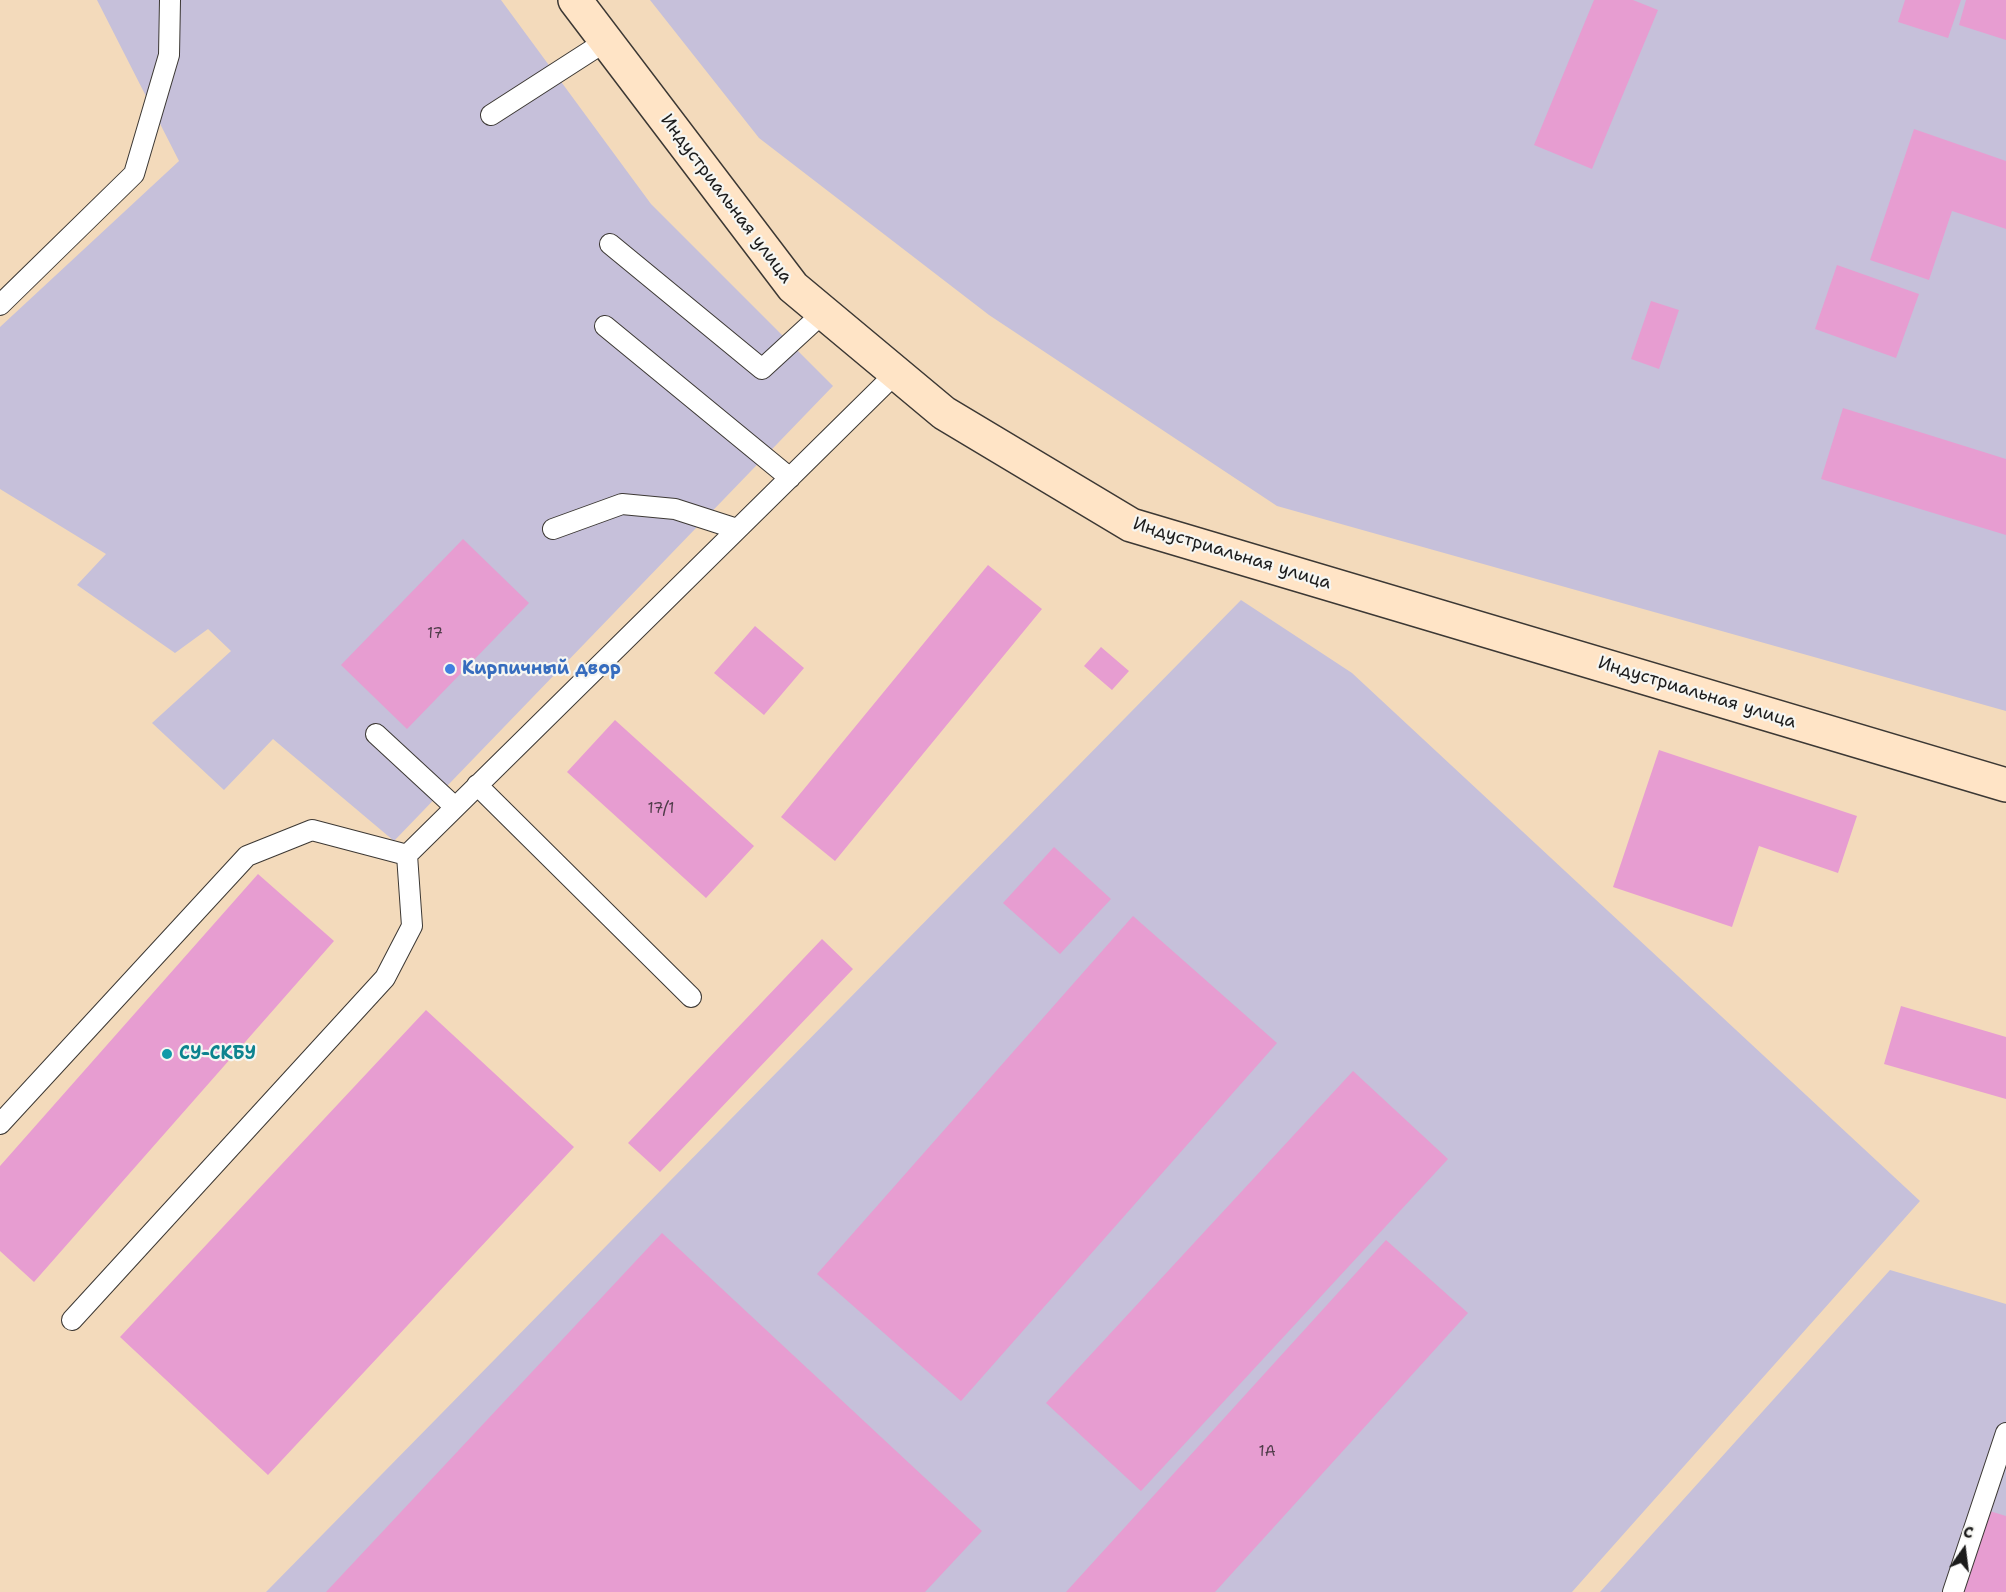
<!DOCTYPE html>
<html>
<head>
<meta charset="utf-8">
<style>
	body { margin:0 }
	#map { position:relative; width:2006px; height:1592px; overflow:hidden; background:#f3dabb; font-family:"Shantell Sans",sans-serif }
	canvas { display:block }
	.north { position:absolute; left:1934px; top:1520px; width:60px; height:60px; -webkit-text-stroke:4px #f6f6f2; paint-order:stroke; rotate:14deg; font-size:16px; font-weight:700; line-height:24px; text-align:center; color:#1c1c1c }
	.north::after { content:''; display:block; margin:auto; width:21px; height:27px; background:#1c1c1c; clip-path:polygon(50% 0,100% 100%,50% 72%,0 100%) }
</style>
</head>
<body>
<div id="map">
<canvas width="2006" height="1592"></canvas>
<div class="north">С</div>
</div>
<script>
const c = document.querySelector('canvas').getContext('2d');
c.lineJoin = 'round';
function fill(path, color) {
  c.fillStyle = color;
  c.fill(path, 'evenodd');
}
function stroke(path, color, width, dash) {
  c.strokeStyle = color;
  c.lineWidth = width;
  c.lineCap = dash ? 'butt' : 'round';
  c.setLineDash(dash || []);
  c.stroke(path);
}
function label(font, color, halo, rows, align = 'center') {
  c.font = font + ' "Shantell Sans",sans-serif';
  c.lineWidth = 4.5;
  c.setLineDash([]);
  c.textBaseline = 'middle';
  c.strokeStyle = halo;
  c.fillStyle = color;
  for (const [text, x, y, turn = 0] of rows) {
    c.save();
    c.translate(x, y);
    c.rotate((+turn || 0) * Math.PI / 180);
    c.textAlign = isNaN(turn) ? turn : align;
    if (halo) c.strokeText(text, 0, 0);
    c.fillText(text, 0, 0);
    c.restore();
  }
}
const industrial = new Path2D(`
	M97 0H501L651 204 833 386 394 841 273 739 224 790 152 723 231 651 208 629 175 653 77 585 106 554 0 489V327L179 161Z
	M650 0H2006V711L1277 506 989 315 759 138Z
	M1241 600 1352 673 1920 1201 1572 1592H266Z
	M1890 1270 2006 1304V1592H1600Z`);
const building = new Path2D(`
	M1594 0H1633L1658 10 1592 169 1534 145Z
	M1905 0H1961L1948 38 1898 22Z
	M1966 0H2006V40L1959 25Z
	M1914 129 2006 161V229L1952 211 1929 280 1870 260Z
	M1837 265 1919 294 1896 358 1815 329Z
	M1651 301 1679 310 1659 369 1631 359Z
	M1843 408 2006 459V535L1821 479Z
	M463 539 529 603 407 729 341 665Z
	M988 565 1042 609 835 861 781 817Z
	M755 626 804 668 764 715 714 673Z
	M1101 647 1129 671 1112 690 1084 666Z
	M615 720 754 846 706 898 567 772Z
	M1659 750 1857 816 1838 873 1759 846 1732 927 1613 887Z
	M1054 847 1111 899 1060 954 1003 903Z
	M258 874 334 941 34 1282 0 1251V1166Z
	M1133 916 1277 1043 961 1401 817 1274Z
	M822 939 853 969 660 1172 628 1143Z
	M1901 1006 2006 1037V1099L1884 1064Z
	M426 1010 574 1147 268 1475 120 1337Z
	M1353 1071 1448 1159 1141 1491 1046 1403Z
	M662 1233 982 1531 925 1592H326Z
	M1386 1240 1468 1313 1215 1592H1066Z
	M1983 1509 2006 1516V1592H1958Z`);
const lane = new Path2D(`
	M491 115 606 41
	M610 244 762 369 824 312
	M0 305 134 174 169 55 170 0
	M605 326 790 478
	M553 529 622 504 675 509 737 529
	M376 734 455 807
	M477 785 691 997
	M0 1124 247 856 312 830 407 855 896 373
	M72 1320 385 978 412 926 407 855
	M1953 1592 2006 1433`);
const secondary = new Path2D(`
	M575 0 793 287 944 413 1131 525 2006 785`);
const markers = [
	[450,669,6,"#3f7fe0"],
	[167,1054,6,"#0f9aa8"]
];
const numberNames = [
	["17",435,634],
	["17/1",661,809],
	["1А",1267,1452]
];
const streetNames = [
	["Индустриальная улица",726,199,53],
	["Индустриальная улица",1232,554,17],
	["Индустриальная улица",1697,693,17]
];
const shopNames = [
	["Кирпичный двор",462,669]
];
const cultureNames = [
	["СУ-СКБУ",179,1054]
];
fill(industrial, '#c6c0da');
fill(building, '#e79dd1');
stroke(lane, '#3c3834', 22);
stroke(secondary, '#3c3834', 36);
stroke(lane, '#fff', 20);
stroke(secondary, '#ffe4c6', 33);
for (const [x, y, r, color] of markers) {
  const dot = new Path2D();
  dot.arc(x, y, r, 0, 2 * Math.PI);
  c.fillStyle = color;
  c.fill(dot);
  stroke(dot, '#f6f6f2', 2);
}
label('15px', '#4f3c49', null, numberNames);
label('18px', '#1c1c1c', '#f6f6f2', streetNames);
label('bold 18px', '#366cbe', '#f6f6f2', shopNames, 'left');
label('bold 18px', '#0d838f', '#f6f6f2', cultureNames, 'left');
</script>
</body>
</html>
